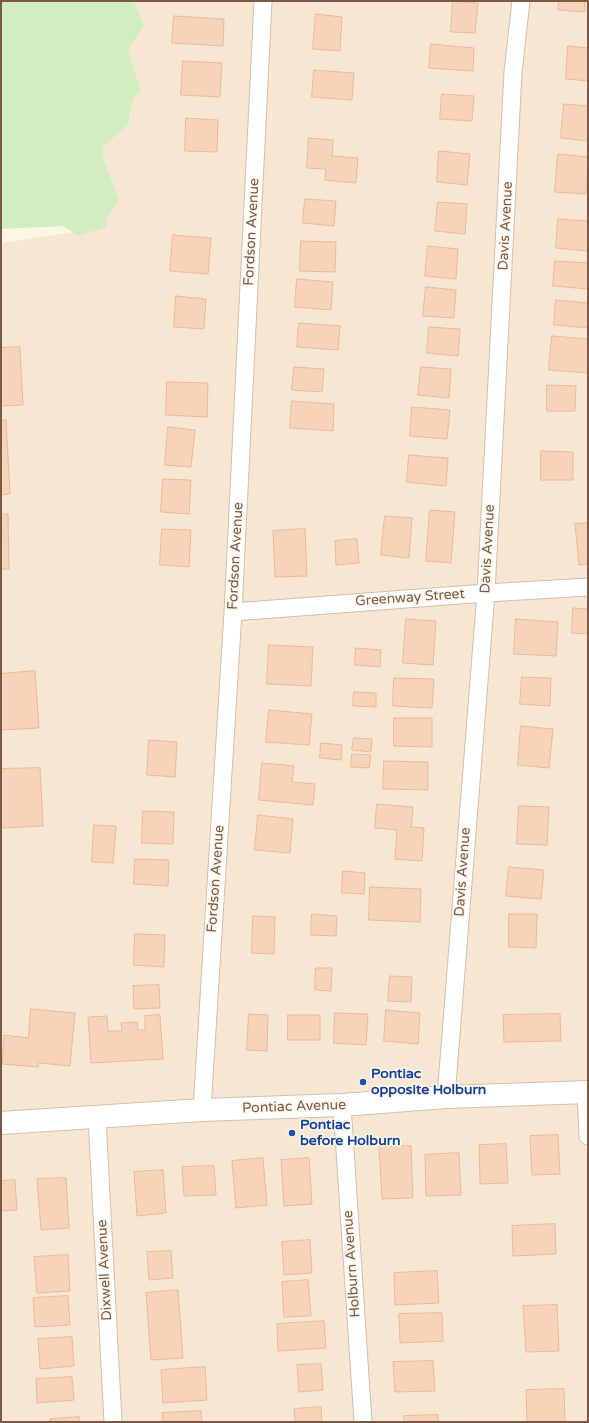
<!DOCTYPE html>
<html>
<head>
<meta charset="utf-8">
<style>
	body { margin:0 }
	#map { position:relative; width:589px; height:1423px; overflow:hidden; background:#fef5e4; font-family:"Varela Round",sans-serif }
	canvas { display:block }
	.frame { position:absolute; inset:0; border:2px solid #7a5a47; pointer-events:none }
</style>
</head>
<body>
<div id="map">
<canvas width="589" height="1423"></canvas>
<div class="frame"></div>
</div>
<script>
const c = document.querySelector('canvas').getContext('2d');
c.lineJoin = 'round';
function fill(path, color) {
  c.fillStyle = color;
  c.fill(path, 'evenodd');
}
function stroke(path, color, width, dash) {
  c.strokeStyle = color;
  c.lineWidth = width;
  c.lineCap = dash ? 'butt' : 'round';
  c.setLineDash(dash || []);
  c.stroke(path);
}
function label(font, color, halo, rows, align = 'center') {
  c.font = font + ' "Varela Round",sans-serif';
  c.lineWidth = 3;
  c.setLineDash([]);
  c.textBaseline = 'middle';
  c.strokeStyle = halo;
  c.fillStyle = color;
  for (const [text, x, y, turn = 0] of rows) {
    c.save();
    c.translate(x, y);
    c.rotate((+turn || 0) * Math.PI / 180);
    c.textAlign = isNaN(turn) ? turn : align;
    if (halo) c.strokeText(text, 0, 0);
    c.fillText(text, 0, 0);
    c.restore();
  }
}
const residential = new Path2D(`
	M134 1H588V1422H1V243L106 227V219L118 201 104 160 103 147 128 125 133 99 141 91 128 50 144 26Z`);
const green = new Path2D(`
	M1 1H134L144 26 128 50 141 91 133 99 128 125 103 147 104 160 119 201 106 219V227L78 236 63 226 1 229Z`);
const building = new Path2D(`
	M453 1 478 3 475 33 451 32Z
	M559 1H585V12L558 10Z
	M316 14 342 17 340 51 313 49Z
	M174 16 224 19 223 46 172 43Z
	M431 44 474 48 473 71 429 68Z
	M568 46 588 48V81L566 79Z
	M183 61 222 63 220 97 181 95Z
	M314 70 354 73 352 100 312 97Z
	M442 94 474 96 472 121 440 119Z
	M564 104 588 106V141L561 138Z
	M186 118 218 120 217 152 185 151Z
	M309 138 333 140 332 156 358 158 356 183 325 180 326 169 307 168Z
	M439 151 470 154 467 185 437 182Z
	M558 154 588 157 586 194 555 192Z
	M305 199 336 201 334 226 303 223Z
	M438 202 467 204 465 234 435 231Z
	M558 219 588 221V251L556 248Z
	M173 235 211 238 208 274 170 271Z
	M301 241 336 242 335 272 300 271Z
	M428 246 458 249 456 279 425 276Z
	M555 261 588 263V289L553 286Z
	M297 279 333 282 331 310 295 307Z
	M426 287 456 290 454 318 423 316Z
	M176 296 206 299 204 329 174 327Z
	M556 300 588 303V328L554 325Z
	M299 323 340 326 338 350 297 347Z
	M429 327 460 329 458 356 427 353Z
	M552 336 588 339V373L549 370Z
	M20 347 23 405 1 406V348Z
	M294 367 324 369 322 392 292 390Z
	M421 367 451 369 449 398 418 395Z
	M167 382 208 383 207 417 166 415Z
	M547 385 576 386 575 411H547Z
	M292 401 334 404 333 431 290 428Z
	M412 407 450 410 447 439 410 436Z
	M6 420 10 494 1 495V421Z
	M168 427 195 430 191 467 165 465Z
	M541 451 573 452V480H541Z
	M409 455 448 458 446 486 407 482Z
	M163 479 191 480 189 514 161 512Z
	M430 510 455 512 451 563 426 561Z
	M1 514H8L9 569H1Z
	M385 516 412 518 409 558 381 555Z
	M588 523V564L579 565 575 524Z
	M162 529 191 530 189 567 160 565Z
	M305 529 307 576 275 577 273 531Z
	M357 539 359 563 336 565 335 541Z
	M573 608 588 609V634L572 633Z
	M406 619 436 621 433 665 403 663Z
	M516 619 558 622 556 656 514 654Z
	M269 645 313 647 311 686 267 684Z
	M356 648 381 650 380 667 355 665Z
	M35 671 39 728 1 730V674Z
	M522 677 551 678 550 706 520 704Z
	M394 678 434 679 432 708 393 706Z
	M354 692 376 693V707L353 706Z
	M269 710 312 714 309 745 266 742Z
	M394 718H432V747L394 746Z
	M521 726 553 729 549 768 518 765Z
	M354 738 372 739 371 752 352 750Z
	M149 740 177 742 175 777 147 775Z
	M321 743 342 745 341 760 320 758Z
	M352 754 371 755 369 768 351 767Z
	M384 761 428 762V790L383 789Z
	M262 763 294 766 292 782 315 784 313 805 259 800Z
	M40 768 43 826 1 828V769Z
	M377 804 413 807 411 827 424 828 422 861 395 859 397 830 375 828Z
	M519 806 549 807 547 845 517 844Z
	M143 811 174 812 173 844 142 843Z
	M258 815 293 819 290 853 255 850Z
	M94 825 116 826 113 863 92 862Z
	M135 859 169 860 168 886 134 884Z
	M509 867 544 870 541 899 506 896Z
	M343 871 365 873 364 894 342 893Z
	M370 887 421 889 420 922 369 920Z
	M312 914 337 916 336 936 311 935Z
	M509 914H537L536 948 509 947Z
	M253 916 275 917 274 954 252 953Z
	M135 934 165 935 164 967 134 965Z
	M316 968H332L331 991 315 990Z
	M390 976 412 977 411 1002 388 1001Z
	M159 985 160 1008 134 1009 133 986Z
	M31 1009 75 1013 70 1066 39 1063 38 1067 2 1064 4 1035 28 1038Z
	M386 1010 420 1013 418 1044 384 1041Z
	M335 1013 368 1014 366 1045 334 1043Z
	M249 1014 268 1015 267 1051 247 1050Z
	M560 1014 561 1041 504 1042 503 1015Z
	M160 1015 163 1059 91 1063 88 1017 107 1016 108 1031H122L121 1023 137 1022 138 1030H145V1016Z
	M288 1015H320V1040H288Z
	M558 1135 560 1174 532 1175 530 1136Z
	M506 1144 508 1183 480 1184 479 1145Z
	M411 1146 413 1198 382 1199 379 1147Z
	M459 1153 461 1195 426 1196 425 1155Z
	M263 1158 267 1205 236 1208 232 1161Z
	M309 1158 312 1204 284 1206 281 1160Z
	M214 1166 216 1195 184 1196 182 1167Z
	M163 1170 166 1213 137 1216 134 1172Z
	M66 1178 69 1228 41 1230 37 1179Z
	M15 1180 17 1210 1 1211V1181Z
	M555 1224 556 1254 513 1256 512 1226Z
	M310 1240 312 1273 284 1275 282 1242Z
	M171 1251 173 1278 149 1280 147 1252Z
	M68 1255 70 1291 37 1293 34 1257Z
	M437 1271 439 1303 395 1305 394 1273Z
	M308 1280 311 1316 284 1317 282 1282Z
	M178 1290 183 1358 151 1360 146 1293Z
	M68 1296 70 1325 35 1327 33 1298Z
	M557 1305 559 1351 526 1352 523 1306Z
	M442 1313 443 1341 400 1343 399 1314Z
	M324 1321 326 1348 278 1351 277 1324Z
	M72 1337 74 1366 40 1369 38 1339Z
	M433 1361 435 1391 395 1392 393 1362Z
	M321 1364 323 1390 299 1392 297 1365Z
	M205 1367 207 1400 163 1403 161 1370Z
	M72 1377 74 1400 37 1403 36 1379Z
	M564 1389 565 1422H527L526 1390Z
	M321 1407 322 1422H295L294 1409Z
	M201 1411 202 1422H163L162 1413Z
	M438 1415V1422H404V1416Z
	M79 1417V1422H50V1419Z`);
const minor = new Path2D(`
	M233 612 486 593 588 587
	M586 1092 588 1136
	M446 1097 486 593 513 72 521 1
	M342 1105 363 1422
	M202 1110 233 612 263 1
	M97 1118 113 1422`);
const secondary = new Path2D(`
	M1 1123 202 1110 342 1105 446 1097 588 1092`);
const markers = [
	[363,1082,4,"#1a4fb4"],
	[292,1133,4,"#1a4fb4"]
];
const streetNames = [
	["Davis Avenue",506,226,-87],
	["Fordson Avenue",252,232,-87],
	["Davis Avenue",488,549,-87],
	["Fordson Avenue",236,556,-87],
	["Greenway Street",410,598,-4],
	["Davis Avenue",463,872,-86],
	["Fordson Avenue",216,879,-86],
	["Pontiac Avenue",294,1107,-2],
	["Holburn Avenue",352,1264,-94],
	["Dixwell Avenue",105,1270,-93]
];
const transitNames = [
	["Pontiac",371,1074],
	["opposite Holburn",371,1090],
	["Pontiac",300,1125],
	["before Holburn",300,1141]
];
fill(residential, '#f7e7d2');
fill(green, '#d2eec1');
fill(building, '#f6d3b9');
stroke(building, '#ebba98', 1);
stroke(minor, '#d4beac', 19);
stroke(secondary, '#d7bfa9', 24);
stroke(minor, '#fff', 17);
stroke(secondary, '#fff', 22);
for (const [x, y, r, color] of markers) {
  const dot = new Path2D();
  dot.arc(x, y, r, 0, 2 * Math.PI);
  c.fillStyle = color;
  c.fill(dot);
  stroke(dot, '#fff8ed', 1.5);
}
label('14px', '#7a5a47', '#fff8ed', streetNames);
label('bold 14px', '#164399', '#fff8ed', transitNames, 'left');
</script>
</body>
</html>
